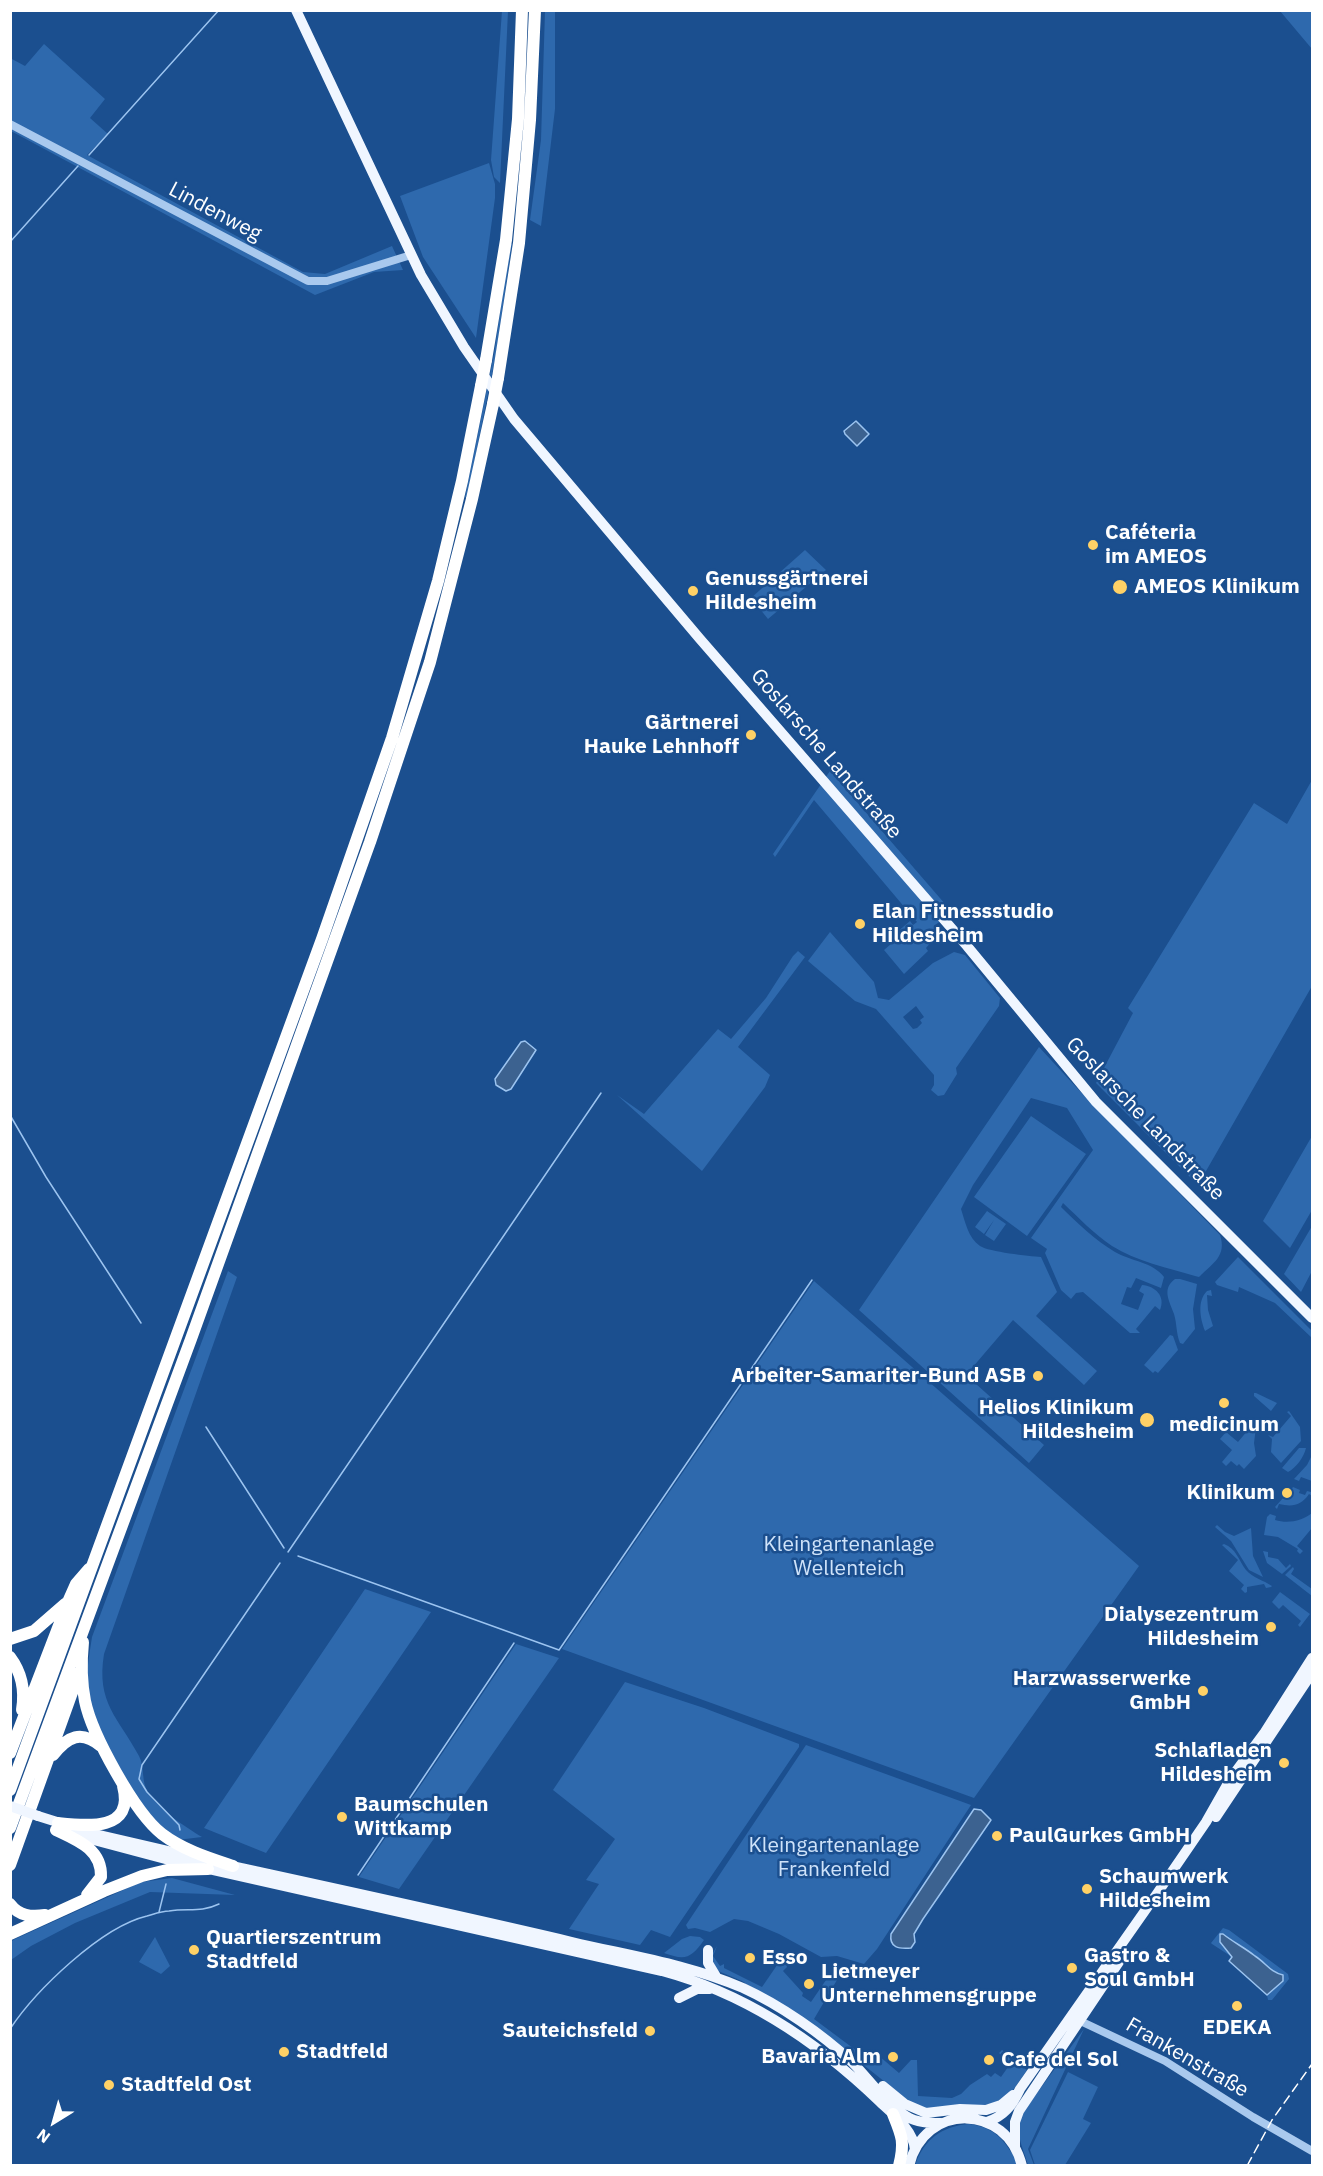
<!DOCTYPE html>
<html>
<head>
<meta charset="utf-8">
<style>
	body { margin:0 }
	#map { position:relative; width:1323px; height:2176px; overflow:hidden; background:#1b4f8f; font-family:"IBM Plex Sans",sans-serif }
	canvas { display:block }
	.frame { position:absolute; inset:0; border:12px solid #fff; pointer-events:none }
	.north { position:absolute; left:24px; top:2092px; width:60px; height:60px; -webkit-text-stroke:4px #1b4f8f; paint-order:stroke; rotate:217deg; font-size:16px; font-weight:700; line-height:24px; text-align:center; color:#fff }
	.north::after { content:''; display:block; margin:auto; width:21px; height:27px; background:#fff; clip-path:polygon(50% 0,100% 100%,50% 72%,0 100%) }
</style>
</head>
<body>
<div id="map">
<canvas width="1323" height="2176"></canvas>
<div class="frame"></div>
<div class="north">N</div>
</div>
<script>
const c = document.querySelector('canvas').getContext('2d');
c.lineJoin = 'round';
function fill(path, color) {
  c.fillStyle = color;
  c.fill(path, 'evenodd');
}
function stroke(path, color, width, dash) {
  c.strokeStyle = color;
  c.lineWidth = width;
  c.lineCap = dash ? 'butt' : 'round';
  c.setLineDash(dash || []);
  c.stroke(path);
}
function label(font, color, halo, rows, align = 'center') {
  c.font = font + ' "IBM Plex Sans",sans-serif';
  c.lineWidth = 5;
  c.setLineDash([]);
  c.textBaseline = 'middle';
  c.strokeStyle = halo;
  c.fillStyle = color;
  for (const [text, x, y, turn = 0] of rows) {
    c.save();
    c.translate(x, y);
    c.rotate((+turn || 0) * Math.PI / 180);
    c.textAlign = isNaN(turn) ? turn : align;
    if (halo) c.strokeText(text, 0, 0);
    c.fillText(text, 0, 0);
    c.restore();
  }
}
const green = new Path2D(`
	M502 11H508L500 183 494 177 491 160Z
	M545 11H555V109L541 226 530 220 541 140Z
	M1280 11H1312V49Z
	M44 44 105 99 90 118 108 134 87 155 303 272 325 274 392 246 403 270 374 272 315 295 11 131 10 58 25 66Z
	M489 163 495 184V198L476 338 423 257 400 196Z
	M510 244H512L496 354 467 498 465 497 494 354Z
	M805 550 826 570 768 619 751 598Z
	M830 771 952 912 934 926 942 936 938 940 932 941 926 948 928 951 904 974 884 950 899 937 896 933 910 921 913 925 917 922 814 800 775 857 773 854Z
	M1312 780V986L1198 1185 1096 1083 1133 1013 1128 1008 1254 803 1287 824Z
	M830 932 874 982 878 998 889 1000 933 963 954 952 965 955 1000 998 999 1006 956 1068 957 1074 944 1095 938 1096 931 1090 934 1085V1075L876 1009 855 1001 808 961ZM916 1006 924 1017 920 1020 922 1023 917 1028 913 1029 903 1017Z
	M798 951 805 957 738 1047 770 1075 765 1087 702 1171 617 1095 644 1114 718 1029 731 1039 766 998 793 956Z
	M1039 1047 1076 1087 1220 1235C1227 1256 1213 1263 1199 1277L1195 1276C1168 1268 1136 1261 1112 1246 1094 1234 1079 1218 1063 1203L1061 1207C1077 1223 1095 1240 1115 1252 1130 1261 1153 1262 1164 1277L1161 1288 1136 1278 1131 1288 1127 1287 1121 1304 1138 1310 1144 1294 1139 1291 1142 1285C1155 1286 1166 1296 1160 1310L1155 1306 1136 1329 1140 1333H1130L1083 1292 1076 1293 1071 1299 1061 1290 1045 1253 1047 1249 1031 1238 1093 1150 1067 1108 1031 1098 973 1185 961 1209C965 1221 968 1238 980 1246 989 1252 1029 1256 1041 1257L1057 1292 1036 1316 1097 1371 1084 1385 1013 1320 966 1375 1044 1445 1029 1463 859 1310Z
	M1031 1116 1086 1154 1027 1236 974 1197Z
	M1312 1136V1210L1290 1248 1263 1221Z
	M987 1211 1006 1224 994 1241 985 1235 994 1220 984 1234 975 1227Z
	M1312 1226V1271L1301 1292 1284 1274Z
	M1238 1257 1312 1331V1338L1275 1303 1239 1287 1238 1292 1217 1285 1215 1282Z
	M228 1271 237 1277 104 1654C96 1703 118 1717 139 1756 145 1767 141 1782 148 1792 159 1810 184 1826 202 1837L177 1840C139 1813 99 1742 89 1696 85 1676 89 1657 92 1637Z
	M1175 1279H1180L1197 1284 1193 1309 1195 1329 1183 1344 1180 1343C1176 1333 1177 1324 1174 1314 1170 1302 1161 1289 1175 1279Z
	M814 1281 1139 1566 974 1798 562 1649Z
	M1211 1290 1212 1296 1207 1295 1208 1310 1213 1326 1205 1331C1200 1318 1197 1301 1207 1291Z
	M1170 1335 1173 1336 1178 1350 1158 1373 1155 1371 1153 1373 1144 1365Z
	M1254 1393H1256L1277 1403 1271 1411 1254 1396Z
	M1289 1411 1300 1427 1301 1441 1281 1463 1271 1452 1272 1439 1268 1435 1273 1437 1291 1416 1287 1412Z
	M1253 1424 1256 1427 1254 1443 1256 1456 1244 1469 1239 1464 1237 1466 1231 1461 1226 1466 1222 1462 1232 1450 1220 1439 1226 1432 1238 1442Z
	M1299 1448H1306C1304 1457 1296 1468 1288 1472L1282 1468Z
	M1312 1455V1481L1301 1477 1299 1481 1294 1479 1307 1465Z
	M1293 1487 1300 1490 1299 1493 1305 1495 1307 1491 1311 1492 1312 1496 1309 1494C1301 1506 1292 1507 1279 1504L1277 1509 1275 1507 1283 1498 1285 1499Z
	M1312 1513V1528L1297 1546 1303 1551 1300 1554 1297 1551 1298 1549 1278 1537 1264 1535 1267 1517 1270 1514 1276 1516 1275 1520C1288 1524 1302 1521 1312 1513Z
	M1217 1525 1225 1532 1234 1536 1251 1528 1253 1556 1263 1577 1249 1570 1231 1541 1215 1527Z
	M1224 1544C1236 1548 1239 1561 1246 1570 1253 1578 1263 1580 1272 1586L1271 1587 1266 1588 1264 1584 1247 1587V1592L1245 1593 1241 1589 1244 1585 1229 1571 1238 1560 1222 1545Z
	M1263 1551 1268 1552V1557L1278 1559 1286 1568 1290 1564 1291 1566 1282 1574 1267 1563Z
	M1293 1567 1294 1569 1291 1574 1312 1589V1596L1285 1575Z
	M365 1589 431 1612 266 1853 204 1828Z
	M1280 1592 1310 1614 1300 1627 1298 1625 1301 1621 1283 1605 1279 1609 1272 1602Z
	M516 1644 559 1658 399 1889 359 1877Z
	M625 1682 704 1708 799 1744V1747L670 1937 651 1930 640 1945 569 1929 599 1884 586 1880 615 1839 553 1790Z
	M806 1745 971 1805 877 1949 864 1964 837 1956 821 1957 779 1934 748 1921 734 1919 710 1932 695 1928 688 1929 686 1925Z
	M172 1878 235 1895 150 1892 75 1923 31 1946 11 1960 10 1942 15 1939 141 1882Z
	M1223 1928 1229 1930 1288 1974 1289 1979 1272 2000H1268L1267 1995 1281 1982 1283 1975 1268 1969 1261 1961 1220 1934 1219 1938 1222 1946 1232 1957 1212 1944 1211 1943Z
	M690 1936 700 1937 704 1940C691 1958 686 1961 664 1953L682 1939Z
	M155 1937 170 1966 161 1974 139 1962Z
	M717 1946 713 1956 720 1966 724 1964V1968L762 1987 784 1955 787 1967 783 1971 803 1993 802 1996 811 2002 826 1980H837L814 2019 865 2057 872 2050 899 2073 911 2060H917L918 2096 952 2098 961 2094 970 2085 987 2074 991 2077 995 2073 1001 2077 1008 2067 1002 2062 1005 2058 999 2053 1002 2050 1027 2070 1011 2093 993 2104 941 2109 923 2108 909 2101 832 2040 742 1981 718 1971 710 1958Z
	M1084 2029 1028 2149 1034 2165H1028C1022 2144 1014 2134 1023 2112Z
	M1068 2072 1098 2087 1083 2119 1091 2123 1065 2165H1035L1030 2150Z
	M969 2124C998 2128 1005 2142 1020 2166H915C923 2140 942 2126 969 2124Z`);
const water = new Path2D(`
	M856 421 869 434 857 446 845 434 844 431Z
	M525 1041 536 1050 511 1089 506 1091 496 1085 495 1079 521 1042Z
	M974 1809 981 1810 991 1820 923 1919 914 1934 915 1942 911 1948C899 1949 889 1948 891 1934Z
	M1220 1934H1223C1233 1942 1245 1948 1255 1956 1266 1963 1270 1972 1283 1975V1981L1267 1995 1229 1961 1232 1957 1220 1942Z`);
const stream = new Path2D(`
	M89 155 219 10
	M10 242 78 166
	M10 1115 46 1177 141 1323
	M206 1427 284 1548
	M288 1552 601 1093
	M298 1556 559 1650 812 1280
	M180 1830 179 1825 147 1792 139 1779 142 1765 280 1563
	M358 1875 514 1643
	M159 1912 166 1884
	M10 2029C36 1990 101 1927 147 1916 154 1914 162 1911 169 1911 189 1908 200 1913 219 1904`);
const minor = new Path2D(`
	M10 124 308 281H327L411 255
	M1076 2019 1165 2061 1253 2117 1312 2151`);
const major = new Path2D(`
	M296 10 421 275 464 347 514 419 700 639 967 946 1096 1102 1312 1318
	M38 1816 95 1834 203 1859
	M1216 1817 1312 1673
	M75 1835 169 1860 662 1971C747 1994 818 2042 881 2103 894 2115 914 2131 915 2150
	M227 1865C342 1890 457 1915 572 1942 631 1956 687 1964 743 1988 780 2005 822 2034 852 2062 869 2079 885 2103 906 2116 917 2123 929 2123 941 2123
	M708 1950V1963L717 1978
	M679 1998 697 1989H710
	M883 2086 905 2104 926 2113 960 2109 986 2110 1001 2105 1013 2095
	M987 2122C1004 2116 1012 2106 1020 2089L1156 1895 1206 1822 1231 1778 1265 1732 1312 1658
	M1015 2147V2122L1019 2111 1119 1962
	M909 2166C924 2102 1007 2103 1022 2166`);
const highway = new Path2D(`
	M486 360 506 240 518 119 522 10
	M498 378 519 243 530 120 535 10
	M10 1639 34 1631 65 1604
	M83 1642C81 1662 81 1681 85 1701 92 1735 135 1813 162 1834 183 1850 209 1858 233 1866
	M10 1657C22 1673 25 1692 22 1710
	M10 1753 68 1602 76 1584 89 1569
	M53 1755C68 1736 81 1730 101 1746
	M10 1790 322 939 392 738 438 581 462 481 481 386
	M58 1823C86 1826 135 1832 123 1786
	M10 1828 191 1339 370 842 430 662 472 499 493 404
	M56 1830C77 1840 102 1849 101 1877L87 1895
	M10 1865 79 1673
	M10 1904C19 1916 31 1917 45 1915
	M10 1934 104 1891 142 1876 167 1870 208 1869
	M893 2114C902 2136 905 2142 899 2166`);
const rail = new Path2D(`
	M1247 2166 1272 2120 1312 2064`);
const majorBridge = new Path2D(`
	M10 1806 38 1816`);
const highwayBridge = new Path2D(`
	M481 386 486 360
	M493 404 498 378`);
const markers = [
	[1093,545,6,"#ffd166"],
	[1120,587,8,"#ffd166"],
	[693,591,6,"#ffd166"],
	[751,735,6,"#ffd166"],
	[860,924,6,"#ffd166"],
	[1038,1376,6,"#ffd166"],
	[1224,1403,6,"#ffd166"],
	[1147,1420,8,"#ffd166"],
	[1287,1493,6,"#ffd166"],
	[1271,1627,6,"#ffd166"],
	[1203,1691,6,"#ffd166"],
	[1284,1763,6,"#ffd166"],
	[342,1817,6,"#ffd166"],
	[997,1836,6,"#ffd166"],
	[1087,1889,6,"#ffd166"],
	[194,1950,6,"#ffd166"],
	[750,1958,6,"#ffd166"],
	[1072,1968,6,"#ffd166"],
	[809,1984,6,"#ffd166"],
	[1237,2006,6,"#ffd166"],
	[650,2031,6,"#ffd166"],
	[284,2052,6,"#ffd166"],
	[893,2057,6,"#ffd166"],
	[989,2060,6,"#ffd166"],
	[109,2085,6,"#ffd166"]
];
const streetNames = [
	["Lindenweg",215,212,28],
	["Goslarsche Landstraße",826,754,49],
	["Goslarsche Landstraße",1145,1119,46],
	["Frankenstraße",1187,2058,30]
];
const poiNames = [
	["Caféteria",1105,533],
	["im AMEOS",1105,557],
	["Genussgärtnerei",705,579],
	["Hildesheim",705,603],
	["AMEOS Klinikum",1134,587],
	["Gärtnerei",739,723,"right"],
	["Hauke Lehnhoff",739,747,"right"],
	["Elan Fitnessstudio",872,912],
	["Hildesheim",872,936],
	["Arbeiter-Samariter-Bund ASB",1026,1376,"right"],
	["Helios Klinikum",1134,1408,"right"],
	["Hildesheim",1134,1432,"right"],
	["medicinum",1224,1425,"center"],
	["Klinikum",1275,1493,"right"],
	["Dialysezentrum",1259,1615,"right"],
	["Hildesheim",1259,1639,"right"],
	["Harzwasserwerke",1191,1679,"right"],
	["GmbH",1191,1703,"right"],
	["Schlafladen",1272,1751,"right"],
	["Hildesheim",1272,1775,"right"],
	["Baumschulen",354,1805],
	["Wittkamp",354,1829],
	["PaulGurkes GmbH",1009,1836],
	["Schaumwerk",1099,1877],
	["Hildesheim",1099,1901],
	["Quartierszentrum",206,1938],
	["Stadtfeld",206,1962],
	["Gastro &",1084,1956],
	["Soul GmbH",1084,1980],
	["Esso",762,1958],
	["Lietmeyer",821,1972],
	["Unternehmensgruppe",821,1996],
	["EDEKA",1237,2028,"center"],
	["Sauteichsfeld",638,2031,"right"],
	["Stadtfeld",296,2052],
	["Bavaria Alm",881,2057,"right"],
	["Cafe del Sol",1001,2060],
	["Stadtfeld Ost",121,2085]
];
const parkNames = [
	["Kleingartenanlage",849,1545],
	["Wellenteich",849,1569],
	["Kleingartenanlage",834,1846],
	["Frankenfeld",834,1870]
];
fill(green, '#2e69ad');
fill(water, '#3c6290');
stroke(water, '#9cc4f0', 1.5);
stroke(stream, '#9cc4f0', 1.5);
stroke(minor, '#a9c9ee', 8);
stroke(major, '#f0f6ff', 10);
stroke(highway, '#fff', 12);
stroke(rail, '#fff', 1.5, [10, 4.5]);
stroke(majorBridge, '#f0f6ff', 10);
stroke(highwayBridge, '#fff', 12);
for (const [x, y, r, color] of markers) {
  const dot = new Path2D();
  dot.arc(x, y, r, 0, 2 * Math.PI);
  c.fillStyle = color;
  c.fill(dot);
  stroke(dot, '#1b4f8f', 2);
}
label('21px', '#fff', '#1b4f8f', streetNames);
label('bold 21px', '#fff', '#1b4f8f', poiNames, 'left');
label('21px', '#cfe3fa', '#1b4f8f', parkNames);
</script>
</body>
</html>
